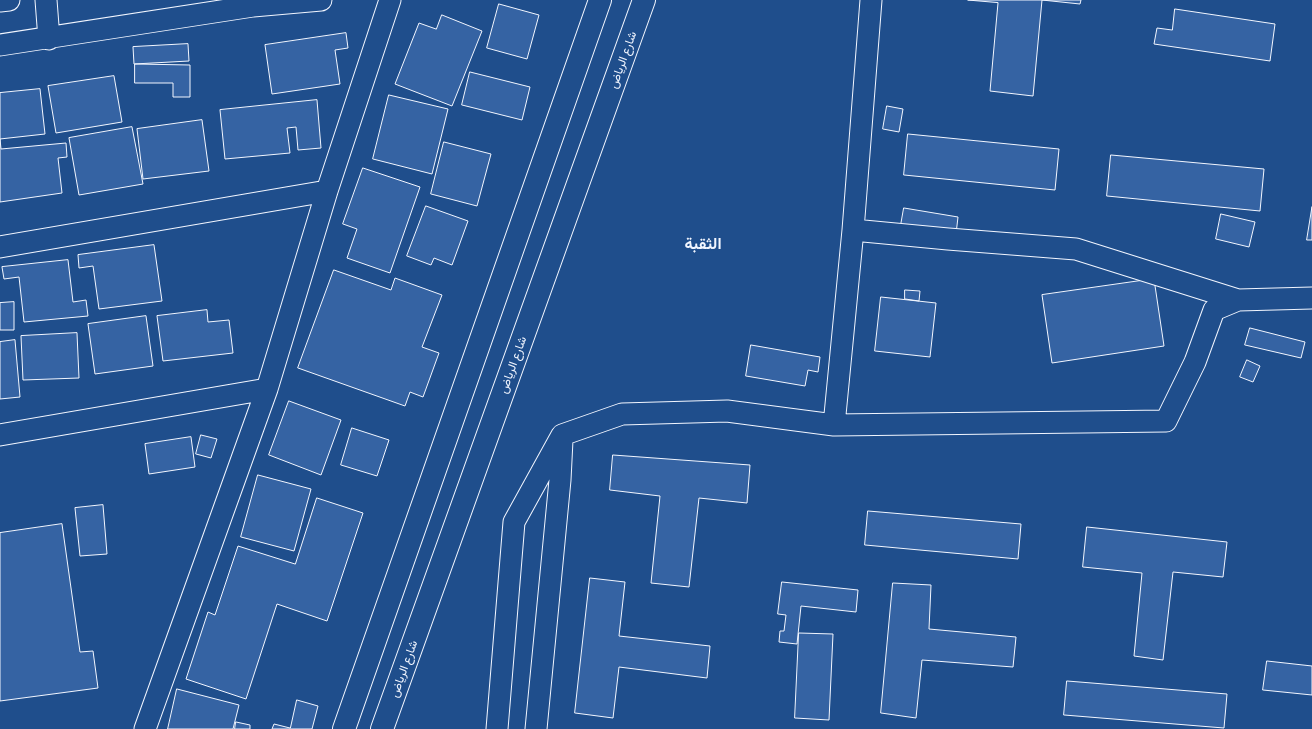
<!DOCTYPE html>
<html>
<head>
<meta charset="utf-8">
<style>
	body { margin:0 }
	canvas { display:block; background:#1f4e8c }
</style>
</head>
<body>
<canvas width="1312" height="729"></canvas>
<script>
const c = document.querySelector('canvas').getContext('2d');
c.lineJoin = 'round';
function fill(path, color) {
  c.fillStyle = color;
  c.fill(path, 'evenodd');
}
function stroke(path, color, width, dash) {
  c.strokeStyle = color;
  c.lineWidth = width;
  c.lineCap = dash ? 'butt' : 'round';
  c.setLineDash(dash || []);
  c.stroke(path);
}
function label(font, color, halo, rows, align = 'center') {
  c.font = font + ' Cabin,Vazirmatn,sans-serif';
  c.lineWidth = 3;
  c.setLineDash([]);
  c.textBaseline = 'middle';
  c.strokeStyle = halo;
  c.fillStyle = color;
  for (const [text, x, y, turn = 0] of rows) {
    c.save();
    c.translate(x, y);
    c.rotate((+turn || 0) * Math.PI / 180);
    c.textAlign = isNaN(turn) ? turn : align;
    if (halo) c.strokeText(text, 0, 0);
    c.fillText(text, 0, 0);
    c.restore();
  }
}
const building = new Path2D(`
	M968 0H1081L1080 4 1042 0 1033 96 990 91 998 3Z
	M499 4 539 15 527 59 487 48Z
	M1175 9 1275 24 1270 61 1154 44 1157 28 1172 30Z
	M442 15 482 31 452 106 395 84 419 23 436 29Z
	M346 33 348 48 335 50 340 84 272 94 265 45Z
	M188 44 189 61 134 64 133 47Z
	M135 64 190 65V97H173V83H135Z
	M470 72 530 87 522 120 462 105Z
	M114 76 122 122 56 133 48 86Z
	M40 89 45 134 0 139 1 149 66 143 67 157 58 158 62 193 0 202V93Z
	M389 95 448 109 432 174 373 159Z
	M317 100 321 148 298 150 296 127 287 128 290 153 225 159 220 110Z
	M887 106 903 109 899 132 883 129Z
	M202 120 209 171 143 179 137 129Z
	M132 127 143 184 79 195 69 138Z
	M908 134 1059 149 1055 190 904 175Z
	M444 142 491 154 477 206 431 194Z
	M1111 155 1264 169 1260 211 1107 196Z
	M363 168 420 187 390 273 347 258 357 229 343 224Z
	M426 206 468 221 452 265 434 258 431 265 407 256Z
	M1312 207V240H1307Z
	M904 208 958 217 956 234 901 225Z
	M1221 214 1255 222 1249 247 1216 239Z
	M154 245 162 301 99 309 93 266 79 268 78 255Z
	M68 260 73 302 86 300 88 316 24 322 19 277 4 279 2 267Z
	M334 270 391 290 395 278 442 295 422 347 439 353 423 397 410 392 405 406 298 368Z
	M1154 279 1164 346 1052 363 1042 295Z
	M905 290 920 291 919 301 905 299Z
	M881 297 936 303 930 357 875 351Z
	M14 302V330H0V303Z
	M207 310 208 322 229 320 233 353 163 361 157 316Z
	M146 316 153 366 95 374 88 324Z
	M1250 328 1305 342 1301 358 1245 345Z
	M77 333 79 378 23 380 21 336Z
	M15 340 20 397 0 399V342Z
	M751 345 820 357 818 372 808 370 805 386 746 376Z
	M1247 360 1260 366 1253 382 1240 377Z
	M289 401 341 420 321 475 269 455Z
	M352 428 389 440 377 476 341 465Z
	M201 435 217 439 211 458 196 454Z
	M191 437 195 467 149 474 145 444Z
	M613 455 750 465 747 503 699 498 689 587 651 583 660 496 610 490Z
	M258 475 311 489 294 551 241 537Z
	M317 498 363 513 327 621 277 604 246 699 186 679 208 612 215 615 238 546 295 564Z
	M103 505 107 554 80 556 75 508Z
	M868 511 1021 524 1018 559 865 545Z
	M62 524 80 652 93 651 98 688 0 701V533Z
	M1087 527 1227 542 1223 577 1173 572 1163 660 1134 656 1142 573 1083 567Z
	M590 578 625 582 619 636 710 646 707 678 619 667 613 718 575 713Z
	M782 582 858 590 856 612 801 606 797 644 779 642 780 631H784L786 615 778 614Z
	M893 583 931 585 929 629 1016 637 1013 667 922 660 916 718 881 713Z
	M799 633 833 634 829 720 795 718Z
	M1267 661 1312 666V695L1263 690Z
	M1067 681 1227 694 1224 728 1064 715Z
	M177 689 239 705 233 729H168Z
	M297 700 318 706 312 729H272L274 724 290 728Z
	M236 722 250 725V729H235Z`);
const street = new Path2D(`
	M46 0 49 39
	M0 1 9 0
	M0 45 253 6 321 0
	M853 230 948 239 1076 249 1238 300 1312 298
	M0 247 327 191
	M834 425 853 230 871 0
	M0 435 267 389
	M145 729 267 389 327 191 390 0
	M497 729 514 522 562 435 622 414 727 411 834 425 1166 421 1195 362 1214 310 1238 300
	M536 729 560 480 562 440`);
const secondary = new Path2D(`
	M344 729 600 0
	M382 729 644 0`);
const streetNames = [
	["شارع الرياض",623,60,-70],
	["شارع الرياض",513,365,-70],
	["شارع الرياض",404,669,-70]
];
const districtNames = [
	["الثقبة",703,244]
];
fill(building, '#3563a3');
stroke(building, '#f2f6ff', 1);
stroke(street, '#f2f6ff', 23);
stroke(secondary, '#f2f6ff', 24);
stroke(street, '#1f4e8c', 21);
stroke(secondary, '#1f4e8c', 22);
label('12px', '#f2f6ff', '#1f4e8c', streetNames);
label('bold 16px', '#f2f6ff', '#1f4e8c', districtNames);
</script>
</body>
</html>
